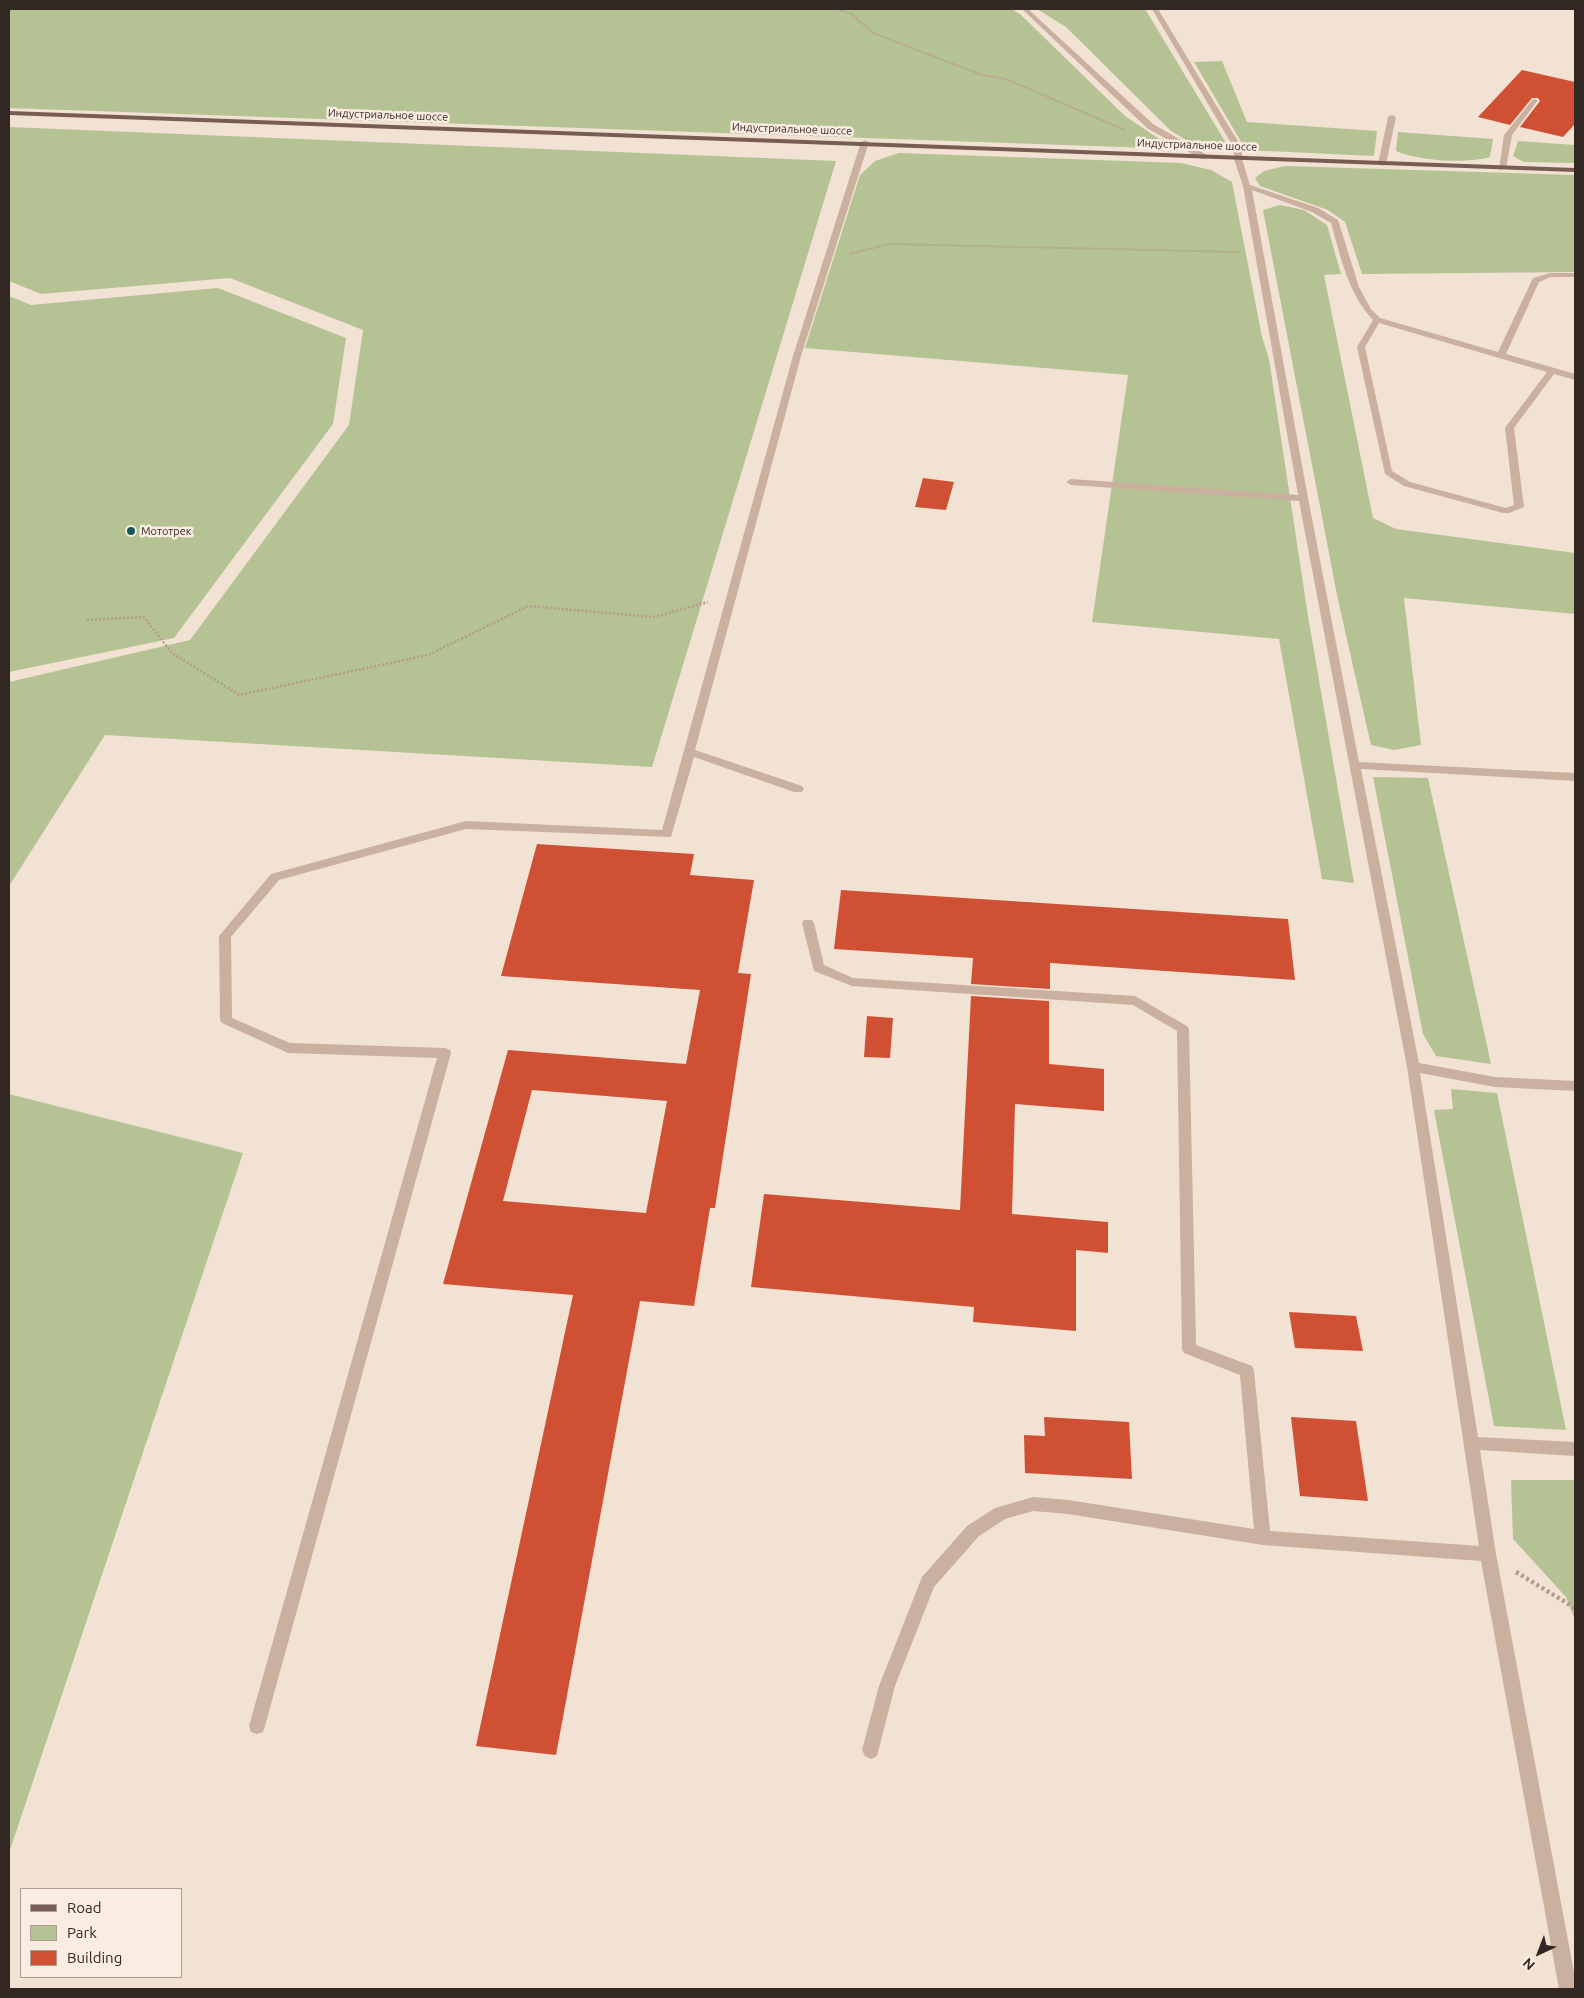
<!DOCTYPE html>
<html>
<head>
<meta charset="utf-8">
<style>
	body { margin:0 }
	#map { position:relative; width:1584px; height:1998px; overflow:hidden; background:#f2e2d4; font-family:Ubuntu,sans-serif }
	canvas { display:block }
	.frame { position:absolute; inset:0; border:10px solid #332723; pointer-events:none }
	.legend { position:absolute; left:20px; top:1888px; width:162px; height:90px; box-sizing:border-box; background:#faece0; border:1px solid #aa9d94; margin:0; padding:6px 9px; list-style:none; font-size:15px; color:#332723 }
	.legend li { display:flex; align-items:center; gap:10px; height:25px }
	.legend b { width:25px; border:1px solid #aa9d94 }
	.north { position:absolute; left:1514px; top:1928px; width:50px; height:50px; -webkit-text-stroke:4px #faece0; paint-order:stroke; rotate:223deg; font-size:14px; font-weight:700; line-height:20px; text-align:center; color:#332723 }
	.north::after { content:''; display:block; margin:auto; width:18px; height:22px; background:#332723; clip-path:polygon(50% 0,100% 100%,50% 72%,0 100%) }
</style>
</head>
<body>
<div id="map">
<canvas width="1584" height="1998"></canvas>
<div class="frame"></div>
<ul class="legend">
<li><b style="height:6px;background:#775d53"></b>Road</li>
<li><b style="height:14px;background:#b5c293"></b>Park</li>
<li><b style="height:14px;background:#d05034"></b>Building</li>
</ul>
<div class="north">N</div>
</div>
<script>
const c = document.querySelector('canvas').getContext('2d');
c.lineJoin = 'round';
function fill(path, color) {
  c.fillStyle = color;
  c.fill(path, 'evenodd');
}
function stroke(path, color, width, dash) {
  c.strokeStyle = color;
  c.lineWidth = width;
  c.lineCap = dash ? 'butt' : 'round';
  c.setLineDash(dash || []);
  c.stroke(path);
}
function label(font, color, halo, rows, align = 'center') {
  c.font = font + ' Ubuntu,sans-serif';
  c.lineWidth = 5;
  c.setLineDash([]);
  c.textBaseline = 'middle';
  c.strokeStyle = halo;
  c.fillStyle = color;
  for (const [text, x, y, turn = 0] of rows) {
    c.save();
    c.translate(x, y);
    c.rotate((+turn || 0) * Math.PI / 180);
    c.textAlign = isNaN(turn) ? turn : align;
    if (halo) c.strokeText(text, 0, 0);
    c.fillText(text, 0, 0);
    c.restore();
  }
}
const green = new Path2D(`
	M9 9H1011L1020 14 1125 116 1159 139 1150 148 9 108Z
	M1037 9H1145L1229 148 1198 147 1171 131 1066 27Z
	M1222 61 1247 122 1377 131 1374 156 1246 150 1194 62Z
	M9 127 836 161 652 767 105 735 9 886V682L190 640 349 425 363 330 230 278 41 294 9 281Z
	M1398 132 1493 139 1490 157C1465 164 1420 161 1396 151Z
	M1518 141 1575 145V163L1524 162 1513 156Z
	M899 153 1181 163 1211 170 1232 182 1262 337 1269 359 1308 616 1354 883 1322 879 1279 639 1092 622 1128 375 805 348 860 175 875 161Z
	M1285 166 1575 175V272L1362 274 1345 222 1328 210 1260 186 1255 178 1264 171Z
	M1280 205 1304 210 1327 225 1341 274 1324 275 1373 518 1396 529 1575 553V614L1404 598 1421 745 1394 750 1371 745 1338 600 1263 210Z
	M218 288 346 338 333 424 174 638 9 672V296L31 305Z
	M1373 777 1428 778 1491 1064 1436 1056 1423 1034Z
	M1451 1089 1497 1093 1566 1430 1494 1426 1434 1110 1453 1109Z
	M9 1094 243 1153 9 1853Z
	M1511 1480H1575V1620L1566 1597 1513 1539Z`);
const building = new Path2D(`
	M1522 70 1575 82V124L1563 137 1520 127 1540 101 1538 98H1532L1510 125 1478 117Z
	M923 478 954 482 946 510 915 507Z
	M537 844 694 854 690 875 754 880 738 973 751 974 715 1208H710L694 1306 640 1301 556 1755 476 1746 573 1295 443 1284 508 1050 686 1064 700 990 501 976ZM532 1090 667 1101 646 1213 503 1201Z
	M841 890 1288 919 1295 980 1050 963V989L971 984 973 958 834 949Z
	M971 996 1049 1001V1064L1104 1069V1111L1015 1104 1012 1214 1108 1222V1253L1076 1250V1331L973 1322 974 1307 751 1287 764 1194 960 1210Z
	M867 1016 893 1018 890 1058 864 1057Z
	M1289 1312 1356 1316 1363 1351 1295 1348Z
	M1044 1417 1129 1422 1132 1479 1025 1473 1024 1435 1045 1436Z
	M1291 1417 1356 1421 1368 1501 1300 1496Z`);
const pathFar2 = new Path2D(`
	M836 9 852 14 873 33 982 75 1006 79 1125 130
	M850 254 889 244 1240 252`);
const pathFar1 = new Path2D(`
	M87 620 144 617 172 653 239 695 428 655 528 606 654 617 708 602`);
const path = new Path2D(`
	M1516 1572 1575 1608`);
const minor = new Path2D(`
	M1022 9H1028L1153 124 1207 155V159H1201L1147 128Z
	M1152 9H1158L1242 148V159L1250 185 1318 208 1338 220 1359 287 1371 309 1380 318 1498 352 1533 278 1550 273H1575V277H1551L1539 282 1506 354 1575 374V380L1554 374 1514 428 1524 507 1509 513H1503L1404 486 1385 474 1357 347 1373 320C1348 293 1341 258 1331 223L1312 212 1252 190 1308 498 1359 762 1575 773V781L1361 769 1419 1063 1495 1077 1575 1081V1091L1495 1087 1420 1073 1478 1437 1575 1442V1456L1480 1450 1496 1554 1575 1978V1989H1559L1481 1561 1263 1545 1068 1514 1033 1511 1005 1519 979 1536 934 1587 895 1686 877 1756 871 1759 865 1756 862 1750 879 1686 922 1577 967 1526 995 1508 1033 1497 1068 1500 1254 1529 1240 1375 1184 1353 1182 1349 1177 1031 1133 1005 852 986 814 971 802 923 804 920H812L814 923 824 965 853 978 1135 996 1187 1026 1189 1029 1196 1345 1252 1366 1254 1371 1270 1531 1479 1546 1407 1067 1299 501 1071 485 1066 482 1071 479 1298 495 1243 186 1234 159V148ZM1379 323 1547 372 1505 428 1514 505 1506 508 1410 482 1392 471 1365 347Z
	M1533 99 1538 100 1512 135 1506 168 1499 170 1504 135Z
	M1392 115 1396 117 1386 164 1382 166 1378 164 1388 117Z
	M865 140 869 142 801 356 695 750 802 786 804 789 802 792H794L694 757 671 837 466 829 279 880 231 937 232 1018 290 1043 445 1048 450 1050 451 1053 265 1726 263 1732 257 1734 251 1732 249 1726 437 1058 288 1053 222 1023 220 1020 219 936 271 874 466 821 662 830 793 356 861 142Z`);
const major = new Path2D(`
	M9 111 1575 168V172L9 115Z`);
const markers = [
	[131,531,5,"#165757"]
];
const farStreetnames = [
	["Индустриальное шоссе",388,115,2],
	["Индустриальное шоссе",792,129,2],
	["Индустриальное шоссе",1197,145,2]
];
const farPoinames = [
	["Мототрек",141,531]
];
fill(green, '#b5c293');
fill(building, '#d05034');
stroke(pathFar2, '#b69a8a', 2, [1, 1]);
stroke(pathFar1, '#b69a8a', 2.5, [2, 2]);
stroke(path, '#b69a8a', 4.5, [3, 3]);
fill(minor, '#cab09f');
fill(major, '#775d53');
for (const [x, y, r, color] of markers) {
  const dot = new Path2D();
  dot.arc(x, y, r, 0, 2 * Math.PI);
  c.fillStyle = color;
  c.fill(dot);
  stroke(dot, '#faece0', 2);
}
label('11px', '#332723', '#faece0', farStreetnames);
label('11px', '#332723', '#faece0', farPoinames, 'left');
</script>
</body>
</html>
